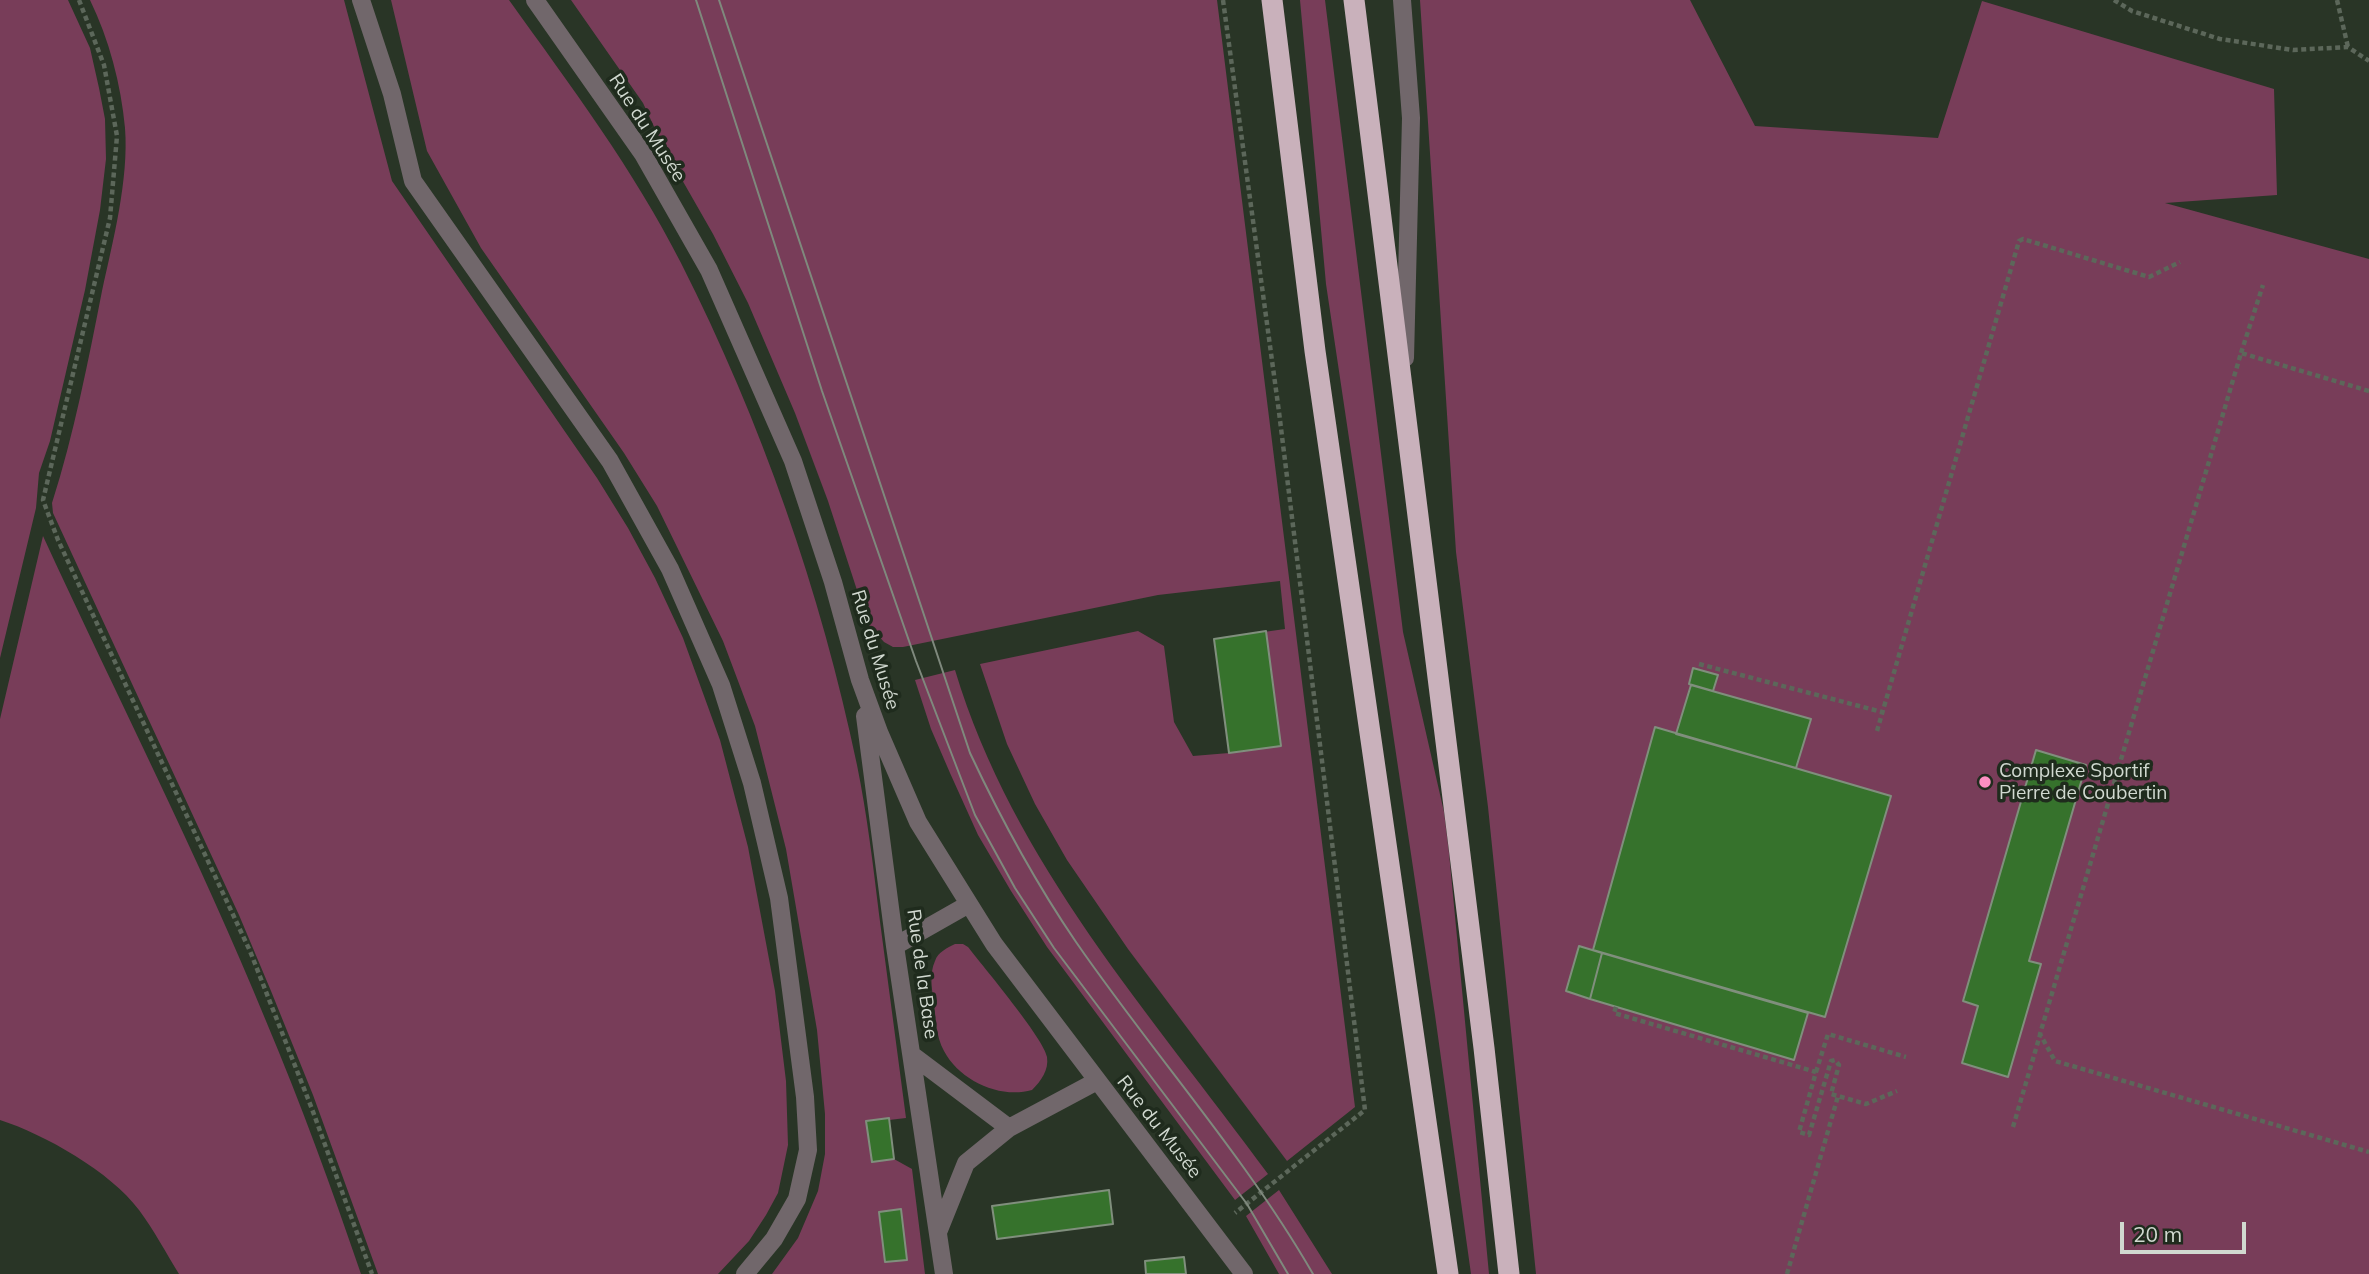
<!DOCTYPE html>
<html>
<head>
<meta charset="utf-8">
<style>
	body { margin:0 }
	#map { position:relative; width:2369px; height:1274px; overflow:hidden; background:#293526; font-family:Mulish,sans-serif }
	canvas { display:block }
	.scale { position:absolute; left:2120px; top:1222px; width:126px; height:32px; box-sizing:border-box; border:4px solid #d1d9d0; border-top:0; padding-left:9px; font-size:21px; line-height:24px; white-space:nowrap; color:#d1d9d0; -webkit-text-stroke:5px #1f2b1d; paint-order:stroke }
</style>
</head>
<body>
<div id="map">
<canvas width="2369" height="1274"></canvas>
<div class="scale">20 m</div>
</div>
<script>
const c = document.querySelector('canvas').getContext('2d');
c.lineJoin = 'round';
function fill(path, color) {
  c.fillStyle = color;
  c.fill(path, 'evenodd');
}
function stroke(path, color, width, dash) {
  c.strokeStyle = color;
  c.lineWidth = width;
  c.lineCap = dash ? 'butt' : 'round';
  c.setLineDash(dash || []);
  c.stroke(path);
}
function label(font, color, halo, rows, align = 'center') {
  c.font = font + ' Mulish,sans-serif';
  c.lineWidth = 7;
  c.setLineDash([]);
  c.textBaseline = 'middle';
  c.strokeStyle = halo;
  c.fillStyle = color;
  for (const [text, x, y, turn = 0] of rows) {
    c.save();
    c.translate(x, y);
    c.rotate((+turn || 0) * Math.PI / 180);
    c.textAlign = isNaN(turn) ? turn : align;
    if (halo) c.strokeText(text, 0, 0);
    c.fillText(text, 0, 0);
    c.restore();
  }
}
const green = new Path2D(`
	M0 0H68L90 48 99 88 105 119 106 159 100 210 85 290 50 441 39 473 36 508 0 658Z
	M90 0H344L392 181 597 478 628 528 655 578 683 638 720 740 748 847 775 991 786 1081 788 1145 778 1193 766 1215 749 1241 718 1274H378L313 1095 271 991 239 915 53 513 52 503C74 434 88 362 102 291 113 241 129 179 125 128 121 84 109 39 90 0Z
	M391 0H509C570 85 634 170 681 263 761 421 821 592 857 765 867 814 873 864 879 914 888 982 897 1050 906 1118L889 1120 894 1159 912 1169 925 1274H772L798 1238 818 1191 825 1154V1114L817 1030 786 849 755 726 723 641 657 506 624 453 481 248 427 151Z
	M571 0H1217L1355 1107 1287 1161 1128 949 1067 860 1035 804 1007 744 980 664 1138 631 1164 646 1174 722 1193 756 1229 753 1214 639 1285 629 1280 581 1158 595 903 647H893L884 642 868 624 828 501 795 413 748 303 713 234 665 150 643 103Z
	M1300 0H1325L1403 632 1444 812 1449 853 1489 1274H1471L1435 1015 1326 284Z
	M1420 0H1690L1755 126 1938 138 1982 1 2274 89 2277 195 2165 203 2369 259V1274H1536L1488 807 1456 552Z
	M43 536C117 697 199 857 266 1021 301 1104 332 1189 361 1274H179C166 1253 154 1230 139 1210 111 1172 44 1134 0 1120V719Z
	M955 670C1013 863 1151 1014 1268 1174L1235 1200 1047 947 1011 891 978 835 950 773 931 729 915 680Z
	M955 944H963L968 947C982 965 1045 1040 1047 1057 1049 1070 1041 1081 1032 1090 1000 1099 960 1081 944 1051 936 1037 936 1019 934 1004 932 990 929 974 935 961 938 952 947 948 955 944Z
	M1279 1190 1332 1274H1279L1246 1216Z`);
const building = new Path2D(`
	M1266 631 1281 746 1229 753 1214 639Z
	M1693 668 1718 675 1713 691 1689 684Z
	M1691 685 1811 719 1796 768 1676 734Z
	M1655 727 1891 796 1825 1017 1593 950Z
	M2036 750 2086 765 2029 961 2041 964 2008 1077 1962 1063 1978 1006 1963 1001Z
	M1579 946 1602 953 1590 999 1566 991Z
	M1602 953 1808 1013 1794 1060 1590 999Z
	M889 1118 894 1159 872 1162 866 1121Z
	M1109 1190 1113 1224 997 1239 992 1206Z
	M901 1209 907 1260 885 1262 879 1212Z
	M1184 1257 1186 1274H1146L1145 1261Z`);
const path = new Path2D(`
	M79 0 104 65 117 136 110 218 43 500 58 540 250 951 312 1109 372 1274
	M1223 0 1279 412 1365 1110 1235 1213
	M2114 0 2132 11 2220 39 2293 50 2348 47 2369 61
	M2337 0 2348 47
	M2241 353 2263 285
	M2369 391 2241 353 2040 1034 2055 1061 2369 1152
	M1699 664 1882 712
	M1877 731 2019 241 2023 239 2149 277 2180 262
	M1616 1007 1614 1013 1816 1072 1799 1132 1809 1135 1831 1061 1835 1060 1839 1065 1831 1094 1866 1104 1897 1091
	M1816 1072 1828 1034 1906 1057
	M2013 1127 2040 1035
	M1787 1274 1838 1096`);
const minor = new Path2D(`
	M361 0 392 94 413 181 610 461 670 569 721 685 752 783 779 898 805 1097 808 1150 797 1199 774 1239 745 1274
	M535 0 643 154 709 270 793 461 833 582 860 680 879 732 918 822 994 944 1244 1274
	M1402 0 1411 118 1405 358
	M865 716 895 946 944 1274
	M895 946 969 904
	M912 1055 1009 1128
	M939 1230 966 1163 1009 1128 1097 1081`);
const highway = new Path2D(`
	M1272 0 1315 351 1448 1274
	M1354 0 1484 1048 1509 1274`);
const tram = new Path2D(`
	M696 0 822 391 916 661 975 815 1015 888 1054 948 1247 1204 1288 1274
	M719 0 970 753C1001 819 1035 882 1076 942 1154 1055 1245 1156 1313 1274`);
const markers = [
	[1985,782,7,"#fc8fc2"]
];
const streetNames = [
	["Rue du Musée",647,128,57],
	["Rue du Musée",875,650,73],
	["Rue de la Base",922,974,82],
	["Rue du Musée",1159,1127,52]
];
const poiNames = [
	["Complexe Sportif",1999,771],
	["Pierre de Coubertin",1999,793]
];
fill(green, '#783d59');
fill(building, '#36722c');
stroke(building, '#808f7d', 2);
stroke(path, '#5c675a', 4.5, [5, 3.5]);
stroke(minor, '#71676b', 18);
stroke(highway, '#c9b1bb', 21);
stroke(tram, '#7f897d', 2);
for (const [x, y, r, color] of markers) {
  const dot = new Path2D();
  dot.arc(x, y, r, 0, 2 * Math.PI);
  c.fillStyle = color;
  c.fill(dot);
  stroke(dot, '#1f2b1d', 2.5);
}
label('19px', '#d1d9d0', '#1f2b1d', streetNames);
label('19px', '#d1d9d0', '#1f2b1d', poiNames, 'left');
</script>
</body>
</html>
